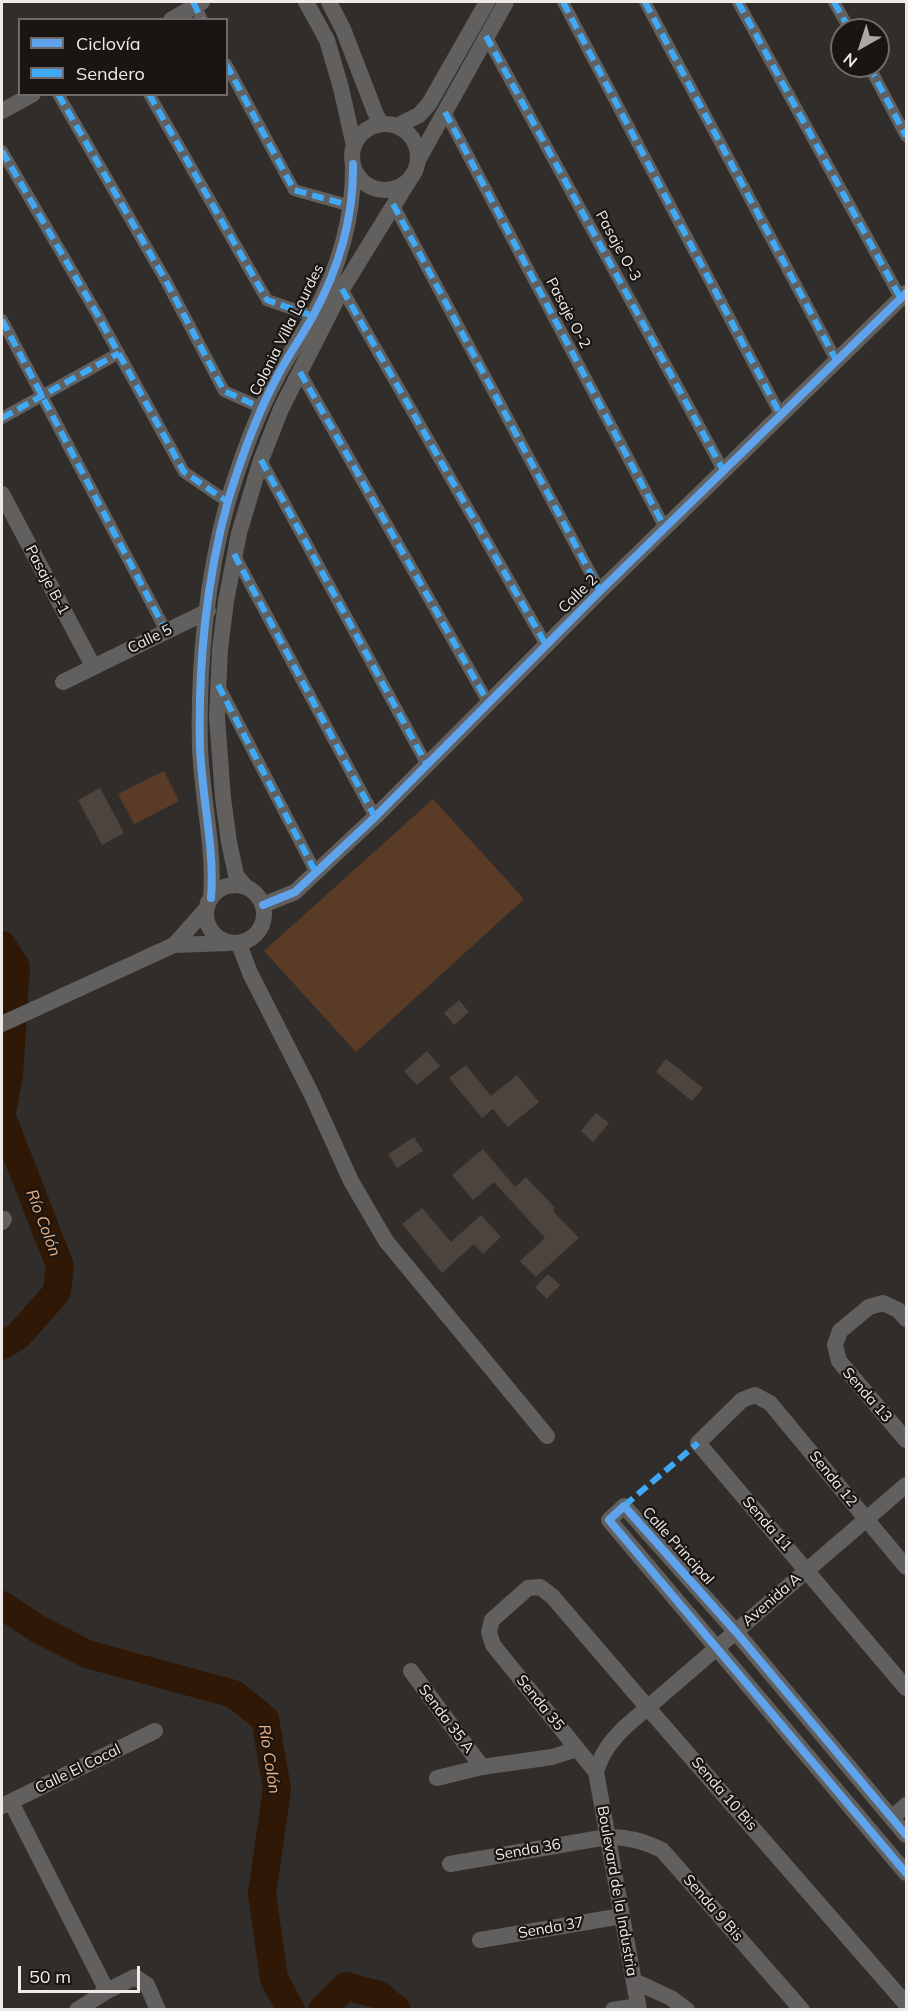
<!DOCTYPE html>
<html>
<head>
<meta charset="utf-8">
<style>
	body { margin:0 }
	#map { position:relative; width:908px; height:2011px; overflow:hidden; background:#312d2a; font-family:Mulish,sans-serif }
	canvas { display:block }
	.frame { position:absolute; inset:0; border:3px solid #efeae7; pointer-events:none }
	.legend { position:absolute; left:18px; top:18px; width:210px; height:78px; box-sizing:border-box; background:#191513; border:2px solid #6f6a68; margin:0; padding:8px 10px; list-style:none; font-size:18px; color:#efeae7 }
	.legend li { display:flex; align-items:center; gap:12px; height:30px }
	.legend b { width:30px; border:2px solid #6f6a68 }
	.north { position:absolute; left:830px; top:18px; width:60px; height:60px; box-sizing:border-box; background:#191513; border:2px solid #6f6a68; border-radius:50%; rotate:219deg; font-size:16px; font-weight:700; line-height:24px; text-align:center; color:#efeae7 }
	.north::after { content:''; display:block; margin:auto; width:21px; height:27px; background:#aca8a5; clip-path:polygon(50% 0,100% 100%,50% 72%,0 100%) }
	.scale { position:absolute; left:18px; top:1966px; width:122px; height:27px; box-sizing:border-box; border:3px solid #efeae7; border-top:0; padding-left:8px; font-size:18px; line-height:21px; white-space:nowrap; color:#efeae7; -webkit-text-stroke:4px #191513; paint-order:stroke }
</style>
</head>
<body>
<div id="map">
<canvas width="908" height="2011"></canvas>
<div class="frame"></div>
<ul class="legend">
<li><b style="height:8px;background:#60a3ed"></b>Ciclovía</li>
<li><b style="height:8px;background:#3fa9f5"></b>Sendero</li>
</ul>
<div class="north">N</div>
<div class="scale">50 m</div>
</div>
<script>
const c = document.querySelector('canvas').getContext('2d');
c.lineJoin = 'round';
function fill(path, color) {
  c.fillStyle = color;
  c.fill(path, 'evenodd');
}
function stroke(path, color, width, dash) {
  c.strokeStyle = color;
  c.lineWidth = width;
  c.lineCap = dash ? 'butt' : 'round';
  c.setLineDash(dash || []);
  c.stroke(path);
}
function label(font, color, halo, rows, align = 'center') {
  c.font = font + ' Mulish,sans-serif';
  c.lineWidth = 4.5;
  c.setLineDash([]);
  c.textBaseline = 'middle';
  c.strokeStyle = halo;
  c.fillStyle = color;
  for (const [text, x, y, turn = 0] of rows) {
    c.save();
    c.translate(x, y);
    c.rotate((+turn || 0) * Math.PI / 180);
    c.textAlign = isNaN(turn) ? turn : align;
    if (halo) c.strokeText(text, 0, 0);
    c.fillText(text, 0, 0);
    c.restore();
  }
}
const green = new Path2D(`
	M164 771 179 801 134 824 118 794Z
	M433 799 524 899 356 1052 264 951Z`);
const river = new Path2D(`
	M2 945 16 967 9 1076 2 1111
	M2 1117 60 1266 57 1292 18 1336 2 1346
	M2 1605 38 1629 87 1654 234 1694 265 1719 277 1789 262 1894 274 1979 291 2010
	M322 2010 346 1986 379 1995 397 2010`);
const building = new Path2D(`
	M100 788 124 833 102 845 78 800Z
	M459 1000 469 1012 454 1025 444 1013Z
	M427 1051 440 1066 417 1085 404 1071Z
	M666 1059 703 1088 692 1101 656 1072Z
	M466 1065 491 1096 517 1075 539 1102 508 1127 493 1109 482 1118 449 1078Z
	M596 1113 609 1123 593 1142 581 1131Z
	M414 1137 423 1151 397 1168 388 1154Z
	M483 1149 515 1187 526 1177 555 1208 553 1211 579 1238 536 1277 520 1261 545 1238 494 1182 473 1200 452 1175Z
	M422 1208 451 1242 481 1215 501 1237 483 1254 474 1244 442 1273 402 1224Z
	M548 1274 560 1285 547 1299 535 1287Z`);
const pedestrian = new Path2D(`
	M563 2 780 414
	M645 2 836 360
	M738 2 901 299
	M834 2 850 30
	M195 6 202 20
	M486 36 723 470
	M226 64 294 190 351 206
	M869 66 906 136
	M58 94 166 281 224 391 262 408
	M149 94 267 300 313 316
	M445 112 665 528
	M2 151 97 314 184 472 228 502
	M393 204 600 591
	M342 289 546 645
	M2 320 166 631
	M300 372 489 704
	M2 418 119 353
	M261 460 427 765
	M234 554 375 817
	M219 686 316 873`);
const minor = new Path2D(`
	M306 2 327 40 341 88 354 146
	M329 2 343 29 375 112 381 124
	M171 20 202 2
	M2 111 33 94
	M352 157a33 33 0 1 1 66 0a33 33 0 1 1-66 0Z
	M397 126 419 115 429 104 487 2
	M418 160 506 2
	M2 494 93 666
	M63 682 208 611
	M206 914a29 29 0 1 1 58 0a29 29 0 1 1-58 0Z
	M245 886 236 875 229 842 223 798 217 717 220 649 226 601 239 533 261 460 281 409 342 289 413 174
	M211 898C215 848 202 799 200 748 198 668 206 579 228 501 241 458 257 414 278 375 289 354 302 336 313 316 339 268 354 218 353 164
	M263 905 295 892 375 817 600 591 906 293
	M239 944 250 973 311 1093 351 1181 386 1241 547 1436
	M174 945 207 908
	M2 1024 174 945 228 943
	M2 1222 4 1219
	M906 1319 898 1310 883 1303 869 1307 840 1331 835 1345 839 1361 906 1440
	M906 1567 770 1403 755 1395 742 1400 698 1443 906 1688
	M411 1671 482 1767
	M596 1772 493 1645 489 1632 492 1620 528 1588 540 1587 552 1596 648 1708 906 2004
	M437 1778 482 1767 552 1757 577 1749
	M11 1802 107 1991
	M2 1806 155 1731
	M892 1818 906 1805
	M906 1835 736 1632 624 1506 609 1520 906 1873
	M450 1864 607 1837C628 1837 643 1841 662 1850L802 2010
	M480 1940 622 1916
	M634 1981 671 1998 687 2010
	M77 2010 107 1991 135 1977 147 1985 158 2010
	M613 2010 638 2006
	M639 2010 596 1772C602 1752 611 1741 625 1727L906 1485`);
const quiet = new Path2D(`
	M193 2 202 20
	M563 2 780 414
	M645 2 836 360
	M738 2 901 299
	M834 2 850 30
	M486 36 723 470
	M226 64 294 190 351 206
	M869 66 906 136
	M58 94 166 281 224 391 262 408
	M149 94 267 300 313 316
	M445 112 665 528
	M2 151 97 314 184 472 228 502
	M393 204 600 591
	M342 289 546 645
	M2 320 166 631
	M300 372 489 704
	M2 418 119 353
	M261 460 427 765
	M234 554 375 817
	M218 685 316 873
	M624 1506 698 1443`);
const cycleway = new Path2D(`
	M211 898C215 848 202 799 200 748 198 668 206 579 228 501 241 458 257 414 278 375 289 354 302 336 313 316 339 268 354 218 353 164
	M263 905 295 892 375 817 600 591 906 293
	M906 1835 736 1632 624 1506 609 1520 906 1873`);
const streetNames = [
	["Pasaje O-3",618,246,61],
	["Pasaje O-2",568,313,62],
	["Colonia Villa Lourdes",287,330,-63],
	["Pasaje B-1",47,580,62],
	["Calle 2",578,594,-44],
	["Calle 5",150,639,-26],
	["Senda 13",867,1395,49],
	["Senda 12",833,1479,51],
	["Senda 11",767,1524,49],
	["Calle Principal",678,1546,48],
	["Avenida A",772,1600,-41],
	["Senda 35",540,1703,51],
	["Senda 35 A",446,1719,53],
	["Calle El Cocal",78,1769,-26],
	["Senda 10 Bis",724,1794,49],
	["Senda 36",528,1850,-10],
	["Boulevard de la Industria",617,1891,80],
	["Senda 9 Bis",713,1908,49],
	["Senda 37",551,1928,-10]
];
const waterNames = [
	["Río Colón",43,1223,69],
	["Río Colón",269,1759,81]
];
fill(green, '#5a3c26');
stroke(river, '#301806', 28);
fill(building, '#4d443d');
stroke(pedestrian, '#62605f', 12);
stroke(minor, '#62605f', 16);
stroke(quiet, '#3fa9f5', 6, [12, 6]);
stroke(cycleway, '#60a3ed', 8);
label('15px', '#efeae7', '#191513', streetNames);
label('italic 16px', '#eeaf81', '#191513', waterNames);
</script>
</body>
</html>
